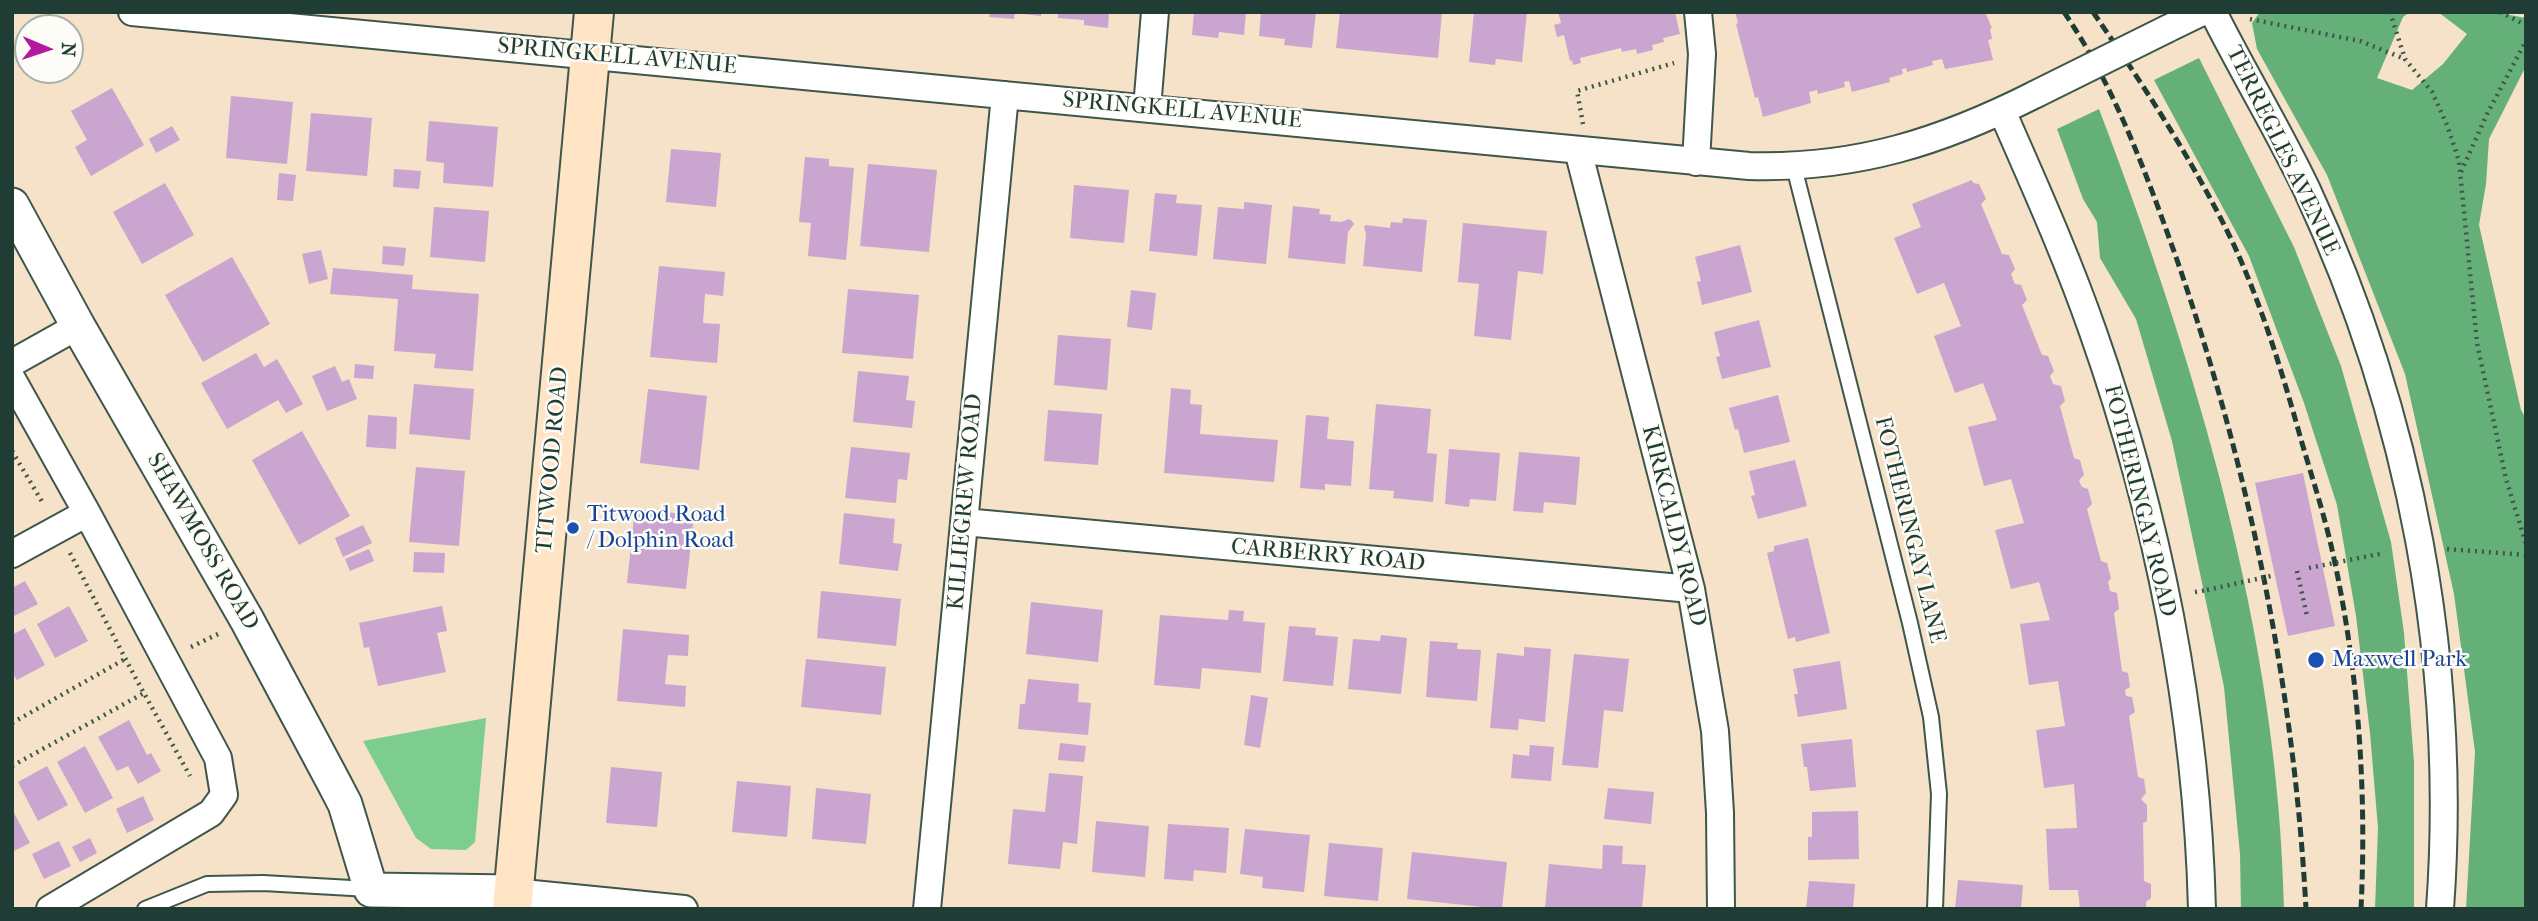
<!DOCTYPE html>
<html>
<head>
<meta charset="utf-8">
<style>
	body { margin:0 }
	#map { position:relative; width:2538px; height:921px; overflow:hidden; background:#f5e2c8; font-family:"IM FELL French Canon",serif }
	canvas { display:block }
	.frame { position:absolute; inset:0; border:14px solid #1f3d34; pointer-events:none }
	.north { position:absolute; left:14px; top:14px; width:70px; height:70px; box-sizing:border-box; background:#fdfcf7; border:2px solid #a4b0a9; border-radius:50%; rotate:92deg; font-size:19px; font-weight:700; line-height:28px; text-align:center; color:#1f3d34 }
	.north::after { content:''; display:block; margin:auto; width:24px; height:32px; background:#b5179e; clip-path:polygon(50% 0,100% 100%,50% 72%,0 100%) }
</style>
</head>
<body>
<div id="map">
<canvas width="2538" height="921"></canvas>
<div class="frame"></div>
<div class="north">N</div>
</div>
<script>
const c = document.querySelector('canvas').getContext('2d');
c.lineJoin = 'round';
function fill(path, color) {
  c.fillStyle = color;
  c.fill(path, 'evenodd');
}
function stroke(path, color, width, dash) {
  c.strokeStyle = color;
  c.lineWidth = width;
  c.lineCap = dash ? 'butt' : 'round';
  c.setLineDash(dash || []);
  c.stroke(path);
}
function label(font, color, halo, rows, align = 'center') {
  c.font = font + ' "IM FELL French Canon",serif';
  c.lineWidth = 5;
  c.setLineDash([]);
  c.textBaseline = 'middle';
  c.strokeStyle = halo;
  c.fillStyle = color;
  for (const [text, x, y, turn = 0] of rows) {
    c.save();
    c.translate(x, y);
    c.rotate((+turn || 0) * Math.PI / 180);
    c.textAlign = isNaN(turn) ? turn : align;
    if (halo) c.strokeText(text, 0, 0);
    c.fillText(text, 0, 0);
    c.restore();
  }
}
const green = new Path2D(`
	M486 718 475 842 466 850 431 849 416 838 363 741Z`);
const forest = new Path2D(`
	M2260 12H2410L2403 17 2377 78 2412 90 2443 64 2467 34 2438 12H2494L2526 18V66L2489 139 2486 184 2479 225 2521 410 2526 419V909H2466L2475 752 2454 594 2405 374 2327 175 2257 49 2252 23Z
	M2199 58 2294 247 2341 366 2391 542 2404 633 2414 763V909H2375L2378 828 2370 733 2356 616 2337 505 2304 403 2249 256 2154 80Z
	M2099 109C2195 361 2279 637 2284 909H2241L2240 854 2224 687 2172 441 2136 319 2100 258 2097 222 2083 199 2057 129Z`);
const building = new Path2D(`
	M990 12H1015L1014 19 989 17Z
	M1023 12H1041V16L1023 14Z
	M1058 12H1109L1108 28 1084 25V20L1058 18Z
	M1194 12H1246L1244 35 1219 32 1218 38 1192 35Z
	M1261 12H1316L1312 48 1284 45 1285 39 1259 36Z
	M1340 12H1442L1438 58 1336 48Z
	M1474 12H1527L1522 62 1496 59 1495 65 1469 62Z
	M1558 12H1675L1680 34 1663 38 1664 42 1652 45 1653 50 1637 54 1636 49 1622 52 1621 48 1580 58 1581 63 1573 65 1572 60 1570 61 1564 35 1557 37 1554 25 1561 23Z
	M1735 12H1985L1992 28 1990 29 1992 39 1988 40 1993 60 1945 69 1942 59 1932 61 1933 65 1907 72 1906 68 1902 69 1903 74 1889 78 1890 82 1852 92 1849 81 1844 82 1845 87 1818 94 1817 90 1809 92 1811 103 1763 117 1758 97 1755 98 1736 24 1738 23Z
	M112 88 144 145 91 176 75 147 87 140 71 111Z
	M231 96 293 102 287 164 226 158Z
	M311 113 372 118 367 176 306 171Z
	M429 121 498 127 493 187 443 183 444 163 426 161Z
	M172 126 180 140 156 153 149 139Z
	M671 149 721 153 716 207 666 202Z
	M805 157 829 159V166L854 168 846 260 808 256 811 223 799 222Z
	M868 164 937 170 929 252 860 246Z
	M394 169 421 171 419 189 393 187Z
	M279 173 296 175 293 201 277 200Z
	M1972 180 1973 183 1979 184 1986 199 1981 204 2002 254 2009 255 2015 269 2011 274 2015 284 2021 285 2027 300 2022 305 2042 355 2048 356 2054 371 2050 376 2053 384 2061 386 2065 401 2060 406 2074 458 2080 460 2084 475 2079 480 2080 483 2082 487 2088 489 2092 504 2087 509 2101 561 2107 563 2111 578 2108 582 2110 591 2117 593 2119 609 2114 613 2122 671 2128 673 2130 687 2125 690 2126 696 2132 697 2135 712 2129 716 2138 777 2144 779 2146 793 2141 799 2147 805V821L2143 823 2144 881 2151 884V898L2146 902V909H2080L2078 890H2049L2046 829 2077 828 2074 784 2044 788 2036 730 2065 726 2058 681 2029 685 2020 624 2050 620 2039 582 2011 589 1995 530 2024 523 2011 479 1984 486 1968 427 1997 420 1983 383 1955 393 1934 336 1961 326 1944 283 1917 294 1894 238 1921 227 1912 204Z
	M165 183 194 235 142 264 113 212Z
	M1074 185 1129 190 1124 243 1070 238Z
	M1155 193 1177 195 1176 203 1202 205 1197 256 1149 251Z
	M1244 202 1272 205 1266 264 1213 259 1218 207 1244 209Z
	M1293 206 1320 209 1319 214 1331 215 1330 221 1341 222 1349 219 1352 221 1354 224 1348 232 1345 264 1288 258Z
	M434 207 489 211 485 262 430 257Z
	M1403 218 1427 220 1422 272 1363 266 1366 234 1364 227 1366 225 1390 228 1391 222 1402 223Z
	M1463 223 1547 231 1543 274 1518 271 1511 340 1474 336 1479 284 1458 282Z
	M1740 245 1752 292 1702 305 1697 282 1701 281 1695 257Z
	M383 246 406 248 404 266 382 264Z
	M321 250 328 279 309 284 302 254Z
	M232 257 270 324 203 362 165 295Z
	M659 266 725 272 723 296 705 294 703 323 720 324 717 363 650 357Z
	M333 268 413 275 412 289 479 294 473 371 434 368 436 354 394 351 398 299 330 294Z
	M848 289 919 295 913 359 842 353Z
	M1131 290 1156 293 1152 330 1127 327Z
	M1759 320 1771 367 1722 379 1716 357 1720 356 1714 332Z
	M1058 335 1111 339 1107 390 1054 385Z
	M256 353 264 367 277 359 303 404 286 413 278 400 227 429 201 383Z
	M355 364 374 366 373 379 354 378Z
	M335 366 342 382 349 379 357 399 327 411 312 376Z
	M858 371 909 376 906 400 915 401 912 428 853 422Z
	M414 384 474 389 470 440 409 434Z
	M1171 388 1191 390 1190 404 1202 405 1200 434 1278 440 1274 482 1164 473Z
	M648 389 707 396 699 470 640 463Z
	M1778 395 1790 442 1744 453 1738 429 1735 430 1729 408Z
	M1376 404 1431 409 1427 453 1437 454 1433 502 1393 498 1394 491 1369 489Z
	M1048 410 1102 414 1098 465 1044 461Z
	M368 415 397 417 396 449 366 447Z
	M1306 415 1329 417 1327 439 1354 441 1351 486 1325 484V490L1300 488Z
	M302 431 350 516 299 545 252 460Z
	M851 447 910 453 907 480 898 479 896 503 845 498Z
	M1449 449 1500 453 1496 501 1470 499 1469 507 1445 504Z
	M1519 452 1580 457 1576 505 1544 502 1543 513 1513 511Z
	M1795 460 1807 506 1758 519 1751 496 1755 495 1749 471Z
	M416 467 465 471 459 546 409 542Z
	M2303 473 2335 626 2288 636 2255 483Z
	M635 509 694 515 686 589 627 583Z
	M844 513 895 519 893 543 902 544 898 571 839 564Z
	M363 525 372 543 343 557 335 538Z
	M1808 538 1830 633 1796 642 1795 637 1788 639 1767 553 1774 551V546Z
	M369 549 374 561 350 571 345 559Z
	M414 552 445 553 444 573 413 572Z
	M25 581 38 604 12 617V588Z
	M821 591 901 599 896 646 817 638Z
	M1031 602 1103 610 1098 662 1026 654Z
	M69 606 88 641 55 658 37 624Z
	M442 606 447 631 437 633 446 672 378 686 369 647 364 648 359 623Z
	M1229 610 1244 611 1243 621 1265 623 1261 673 1202 668 1200 689 1154 685 1160 615 1228 620Z
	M1289 626 1316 628 1315 635 1338 637 1333 686 1283 681Z
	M25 628 45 665 17 680 12 672V635Z
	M623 629 689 635 688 656 668 655 665 684 686 686 685 707 617 701Z
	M1381 635 1407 638 1401 694 1348 689 1353 639 1380 641Z
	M1430 641 1458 643 1457 649 1481 650 1477 701 1426 697Z
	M1524 647 1551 649 1545 722 1519 719 1518 730 1490 728 1497 653 1524 656Z
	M1574 654 1629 659 1623 712 1604 710 1598 768 1562 765Z
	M806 659 886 667 881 715 801 707Z
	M1840 661 1847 709 1798 717 1794 694H1798L1793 669Z
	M1028 679 1079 684 1078 702 1091 703 1088 735 1018 729 1020 704H1025Z
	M1251 695 1268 698 1260 748 1244 745Z
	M129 720 147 755 151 753 161 771 138 784 128 766 117 771 98 737Z
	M1852 739 1856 787 1810 791 1807 767H1804L1801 744Z
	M1060 743 1086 746 1084 762 1058 760Z
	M1530 745 1554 747 1551 781 1511 778 1513 754 1529 756Z
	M85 746 113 798 85 813 57 762Z
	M47 766 68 805 38 821 18 782Z
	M611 767 662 772 657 827 606 823Z
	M1049 773 1083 776 1077 844 1063 842 1060 869 1008 864 1013 809 1045 812Z
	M737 781 791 786 787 837 732 832Z
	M816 788 871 794 866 844 812 839Z
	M1608 788 1654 792 1651 824 1604 819Z
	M143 796 154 820 127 833 116 809Z
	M12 809 30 843 12 852Z
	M1858 811 1859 859 1808 860V837H1812V812Z
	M1096 821 1149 826 1145 877 1092 872Z
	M1168 824 1229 828 1226 873 1194 870 1193 881 1164 879Z
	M1245 829 1310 835 1304 892 1262 888 1263 877 1240 874Z
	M90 838 97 853 80 862 72 847Z
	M59 841 71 866 44 879 32 854Z
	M1329 843 1383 848 1378 901 1324 896Z
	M1603 845 1623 846 1622 864 1646 865 1642 909H1545L1549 864 1602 869Z
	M1412 852 1507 862 1502 909 1407 899Z
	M1958 880 2023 885 2021 909H1955Z
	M1809 881 1855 884 1853 909H1806Z`);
const path = new Path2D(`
	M2390 12 2405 59 2432 92 2447 125 2459 161 2477 343 2506 479 2526 544
	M2500 12 2526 25
	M2250 19 2360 41 2405 59
	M1583 124 1577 91 1674 63
	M2461 172 2487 114 2526 41
	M12 451 44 505
	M2447 549 2526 555
	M70 553 135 677 190 776
	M2297 571 2307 616
	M2195 592 2207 590
	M191 647 218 634
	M12 723 125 659
	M12 766 144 693`);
const service = new Path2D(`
	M1794 167 1910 623 1931 717 1939 794 1935 909
	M145 909 207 884 263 883 369 889`);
const minor = new Path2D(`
	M132 12 1749 166C1856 169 1941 142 2036 94
	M2213 12C2243 72 2278 129 2307 190 2411 414 2458 662 2440 909
	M2167 29 2202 12
	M1147 108 1155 12
	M2002 111C2034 184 2067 257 2093 332 2158 516 2197 713 2202 909
	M1578 150 1691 589 1715 731 1720 813 1721 909
	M1696 162 1702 54 1698 12
	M12 363 78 326
	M12 379 87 513 218 758 224 795 211 813 50 909
	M964 522 1691 589
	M12 554 87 513
	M513 892 684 909
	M927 909 1005 95`);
const tertiary = new Path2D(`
	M12 205 78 326 247 620 333 781 345 804 371 890 513 892`);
const secondary = new Path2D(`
	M512 909 594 12`);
const rail = new Path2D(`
	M2064 12C2115 87 2146 173 2176 257 2249 468 2294 686 2306 909
	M2093 12C2144 86 2194 162 2233 243 2263 308 2283 375 2302 443 2312 477 2323 511 2331 545 2358 664 2367 787 2361 909`);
const pathBridge = new Path2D(`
	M2309 568 2384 553
	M2207 590 2275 575`);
const minorBridge = new Path2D(`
	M2036 94 2167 29`);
const markers = [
	[573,528,7,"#1a4fb4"],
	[2316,660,9,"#1a4fb4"]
];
const streetNames = [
	["SPRINGKELL AVENUE",617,57,5],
	["SPRINGKELL AVENUE",1182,111,5],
	["TERREGLES AVENUE",2282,151,64],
	["TITWOOD ROAD",553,460,-85],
	["FOTHERINGAY ROAD",2139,501,76],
	["KILLIEGREW ROAD",966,502,-85],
	["KIRKCALDY ROAD",1673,526,76],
	["FOTHERINGAY LANE",1909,530,76],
	["SHAWMOSS ROAD",202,542,60],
	["CARBERRY ROAD",1328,556,5]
];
const transitNames = [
	["Titwood Road",587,515],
	["/ Dolphin Road",587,541],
	["Maxwell Park",2332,660]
];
fill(green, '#7ccd8e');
fill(forest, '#65b079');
fill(building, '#caa5cf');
stroke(service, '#3f564a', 18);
stroke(minor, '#3f564a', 30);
stroke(tertiary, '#3f564a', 37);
stroke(secondary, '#3f564a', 42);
stroke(path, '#3f564a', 4.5, [2, 5]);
stroke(service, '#fff', 14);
stroke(minor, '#fff', 26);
stroke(tertiary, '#fff', 33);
stroke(secondary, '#ffe4c6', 38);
stroke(rail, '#1f3d34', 5, [10, 5]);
stroke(minorBridge, '#3f564a', 30, []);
stroke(pathBridge, '#3f564a', 4.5, [2, 5]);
stroke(minorBridge, '#fff', 26);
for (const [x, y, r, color] of markers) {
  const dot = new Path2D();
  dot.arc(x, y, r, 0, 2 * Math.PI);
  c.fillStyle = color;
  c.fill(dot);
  stroke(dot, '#fdfcf7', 2.5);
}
label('23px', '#1f3d34', '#fdfcf7', streetNames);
label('23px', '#164399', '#fdfcf7', transitNames, 'left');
</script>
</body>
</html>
